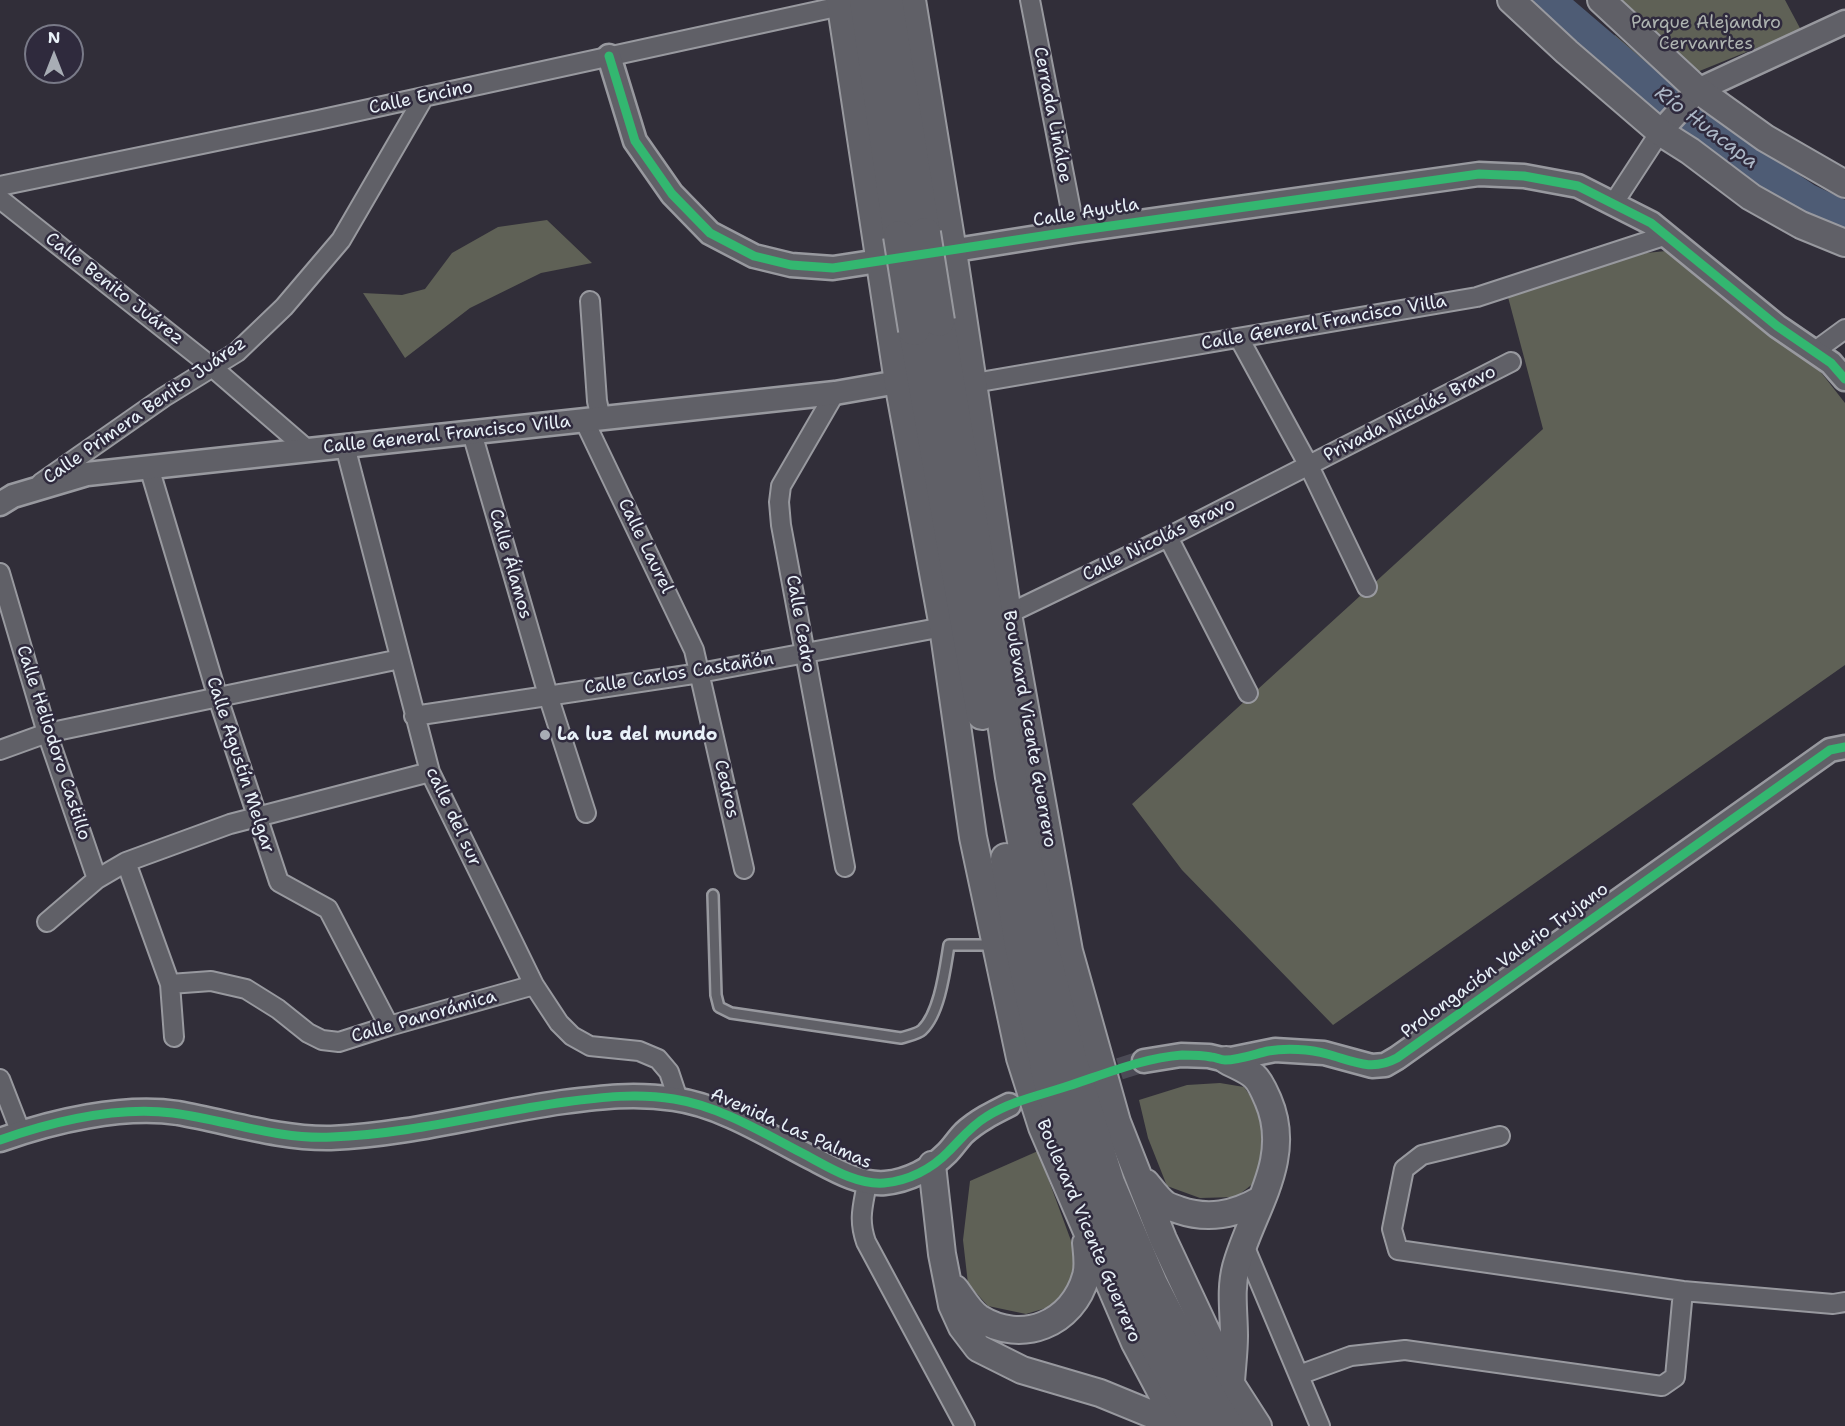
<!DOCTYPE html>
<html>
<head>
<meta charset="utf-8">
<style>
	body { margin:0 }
	#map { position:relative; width:1845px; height:1426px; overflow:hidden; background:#312e39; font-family:"Shantell Sans",sans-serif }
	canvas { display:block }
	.north { position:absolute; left:24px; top:24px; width:60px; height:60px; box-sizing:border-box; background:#2f2a3d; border:2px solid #797a88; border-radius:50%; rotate:0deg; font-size:16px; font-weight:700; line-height:24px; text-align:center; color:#e8f1f8 }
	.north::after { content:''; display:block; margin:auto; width:21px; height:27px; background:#a8adb5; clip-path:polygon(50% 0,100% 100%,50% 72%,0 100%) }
</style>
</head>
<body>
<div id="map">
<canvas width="1845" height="1426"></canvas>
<div class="north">N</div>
</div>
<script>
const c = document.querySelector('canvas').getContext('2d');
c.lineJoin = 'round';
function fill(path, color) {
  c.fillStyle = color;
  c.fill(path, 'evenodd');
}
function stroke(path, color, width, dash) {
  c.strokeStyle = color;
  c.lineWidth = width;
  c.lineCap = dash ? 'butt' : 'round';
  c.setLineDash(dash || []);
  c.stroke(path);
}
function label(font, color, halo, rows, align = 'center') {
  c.font = font + ' "Shantell Sans",sans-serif';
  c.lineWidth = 5;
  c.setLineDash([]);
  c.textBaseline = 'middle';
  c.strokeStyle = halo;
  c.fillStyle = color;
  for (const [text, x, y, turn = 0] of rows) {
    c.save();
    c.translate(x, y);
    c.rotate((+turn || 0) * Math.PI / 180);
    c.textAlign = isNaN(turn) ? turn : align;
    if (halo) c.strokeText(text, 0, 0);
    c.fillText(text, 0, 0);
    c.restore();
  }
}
const green = new Path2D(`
	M1618 0H1785L1801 30 1697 72Z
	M1615 35 1682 92 1658 117 1592 62Z
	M1696 103 1768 154 1747 184 1674 133Z
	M547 220 592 263 541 273 470 308 405 358 363 293 402 295 425 289 452 253 498 227Z
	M1666 251 1816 366 1845 403V665L1333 1025 1182 870 1132 804 1543 429 1508 297 1616 256Z
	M1220 1083 1244 1087 1262 1113 1269 1145 1259 1179 1236 1197 1200 1198 1167 1186 1148 1138 1139 1100 1187 1085Z
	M1038 1151 1077 1257 1073 1283 1056 1305 1026 1314 988 1306 968 1284 963 1240 970 1181Z`);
const river = new Path2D(`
	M1550 0 1557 8 1693 124 1807 200 1845 218`);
const tertiaryTunnel = new Path2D(`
	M1088 1079 1144 1061`);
const service = new Path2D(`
	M713 895 716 995 719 1007 731 1013 901 1038C907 1036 918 1034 922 1030 940 1013 945 969 949 945H993`);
const minor = new Path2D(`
	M1030 0 1075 231
	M0 186 318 120 841 6
	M0 199 212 367 308 450
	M1613 204 1660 132
	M590 301 597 401 601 419
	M1239 338 1309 466 1367 587
	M1815 351 1845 329
	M974 383 1477 297 1667 235
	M835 393 781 486 779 502 781 525 845 867
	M584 420 694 650 744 869
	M472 433 548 695 586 813
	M345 446 430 772 534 985 559 1023 572 1036 590 1046 639 1051 658 1059 669 1072 678 1099
	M149 467 218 698 279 882 328 909 389 1026
	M41 483 164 397 237 352 284 307 341 240 424 97
	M1168 537 1248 693
	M0 573 47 733 97 879
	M1008 614 1168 537 1511 362
	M414 716 700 673 943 627
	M0 750 47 733 400 659
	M126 862 170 984 174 1037
	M47 922 97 879 126 862 230 824 430 772
	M170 984 211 981 246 989 278 1009 308 1033 322 1040 339 1042 389 1026 534 985
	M0 1079 21 1133
	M1500 1136 1422 1155 1404 1169 1392 1229 1398 1250 1683 1291 1833 1304 1845 1302
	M867 1183C863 1206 858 1219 866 1242L965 1426
	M1244 1245 1320 1426
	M1299 1375 1351 1356 1405 1350 1662 1386 1675 1377 1683 1291`);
const tertiary = new Path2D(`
	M609 56 635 141 672 194 710 233 754 256 791 265 833 268 898 258
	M1660 132 1698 90 1845 22
	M937 253 1075 231 1479 174 1524 176 1578 186 1651 223 1777 326 1831 363 1845 379
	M0 504 13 496 87 474 835 393 898 382
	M1144 1061 1181 1055 1209 1056 1226 1060 1275 1050 1324 1053 1372 1066 1385 1065 1397 1058 1830 750 1845 747
	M0 1140C53 1121 122 1105 178 1113 229 1122 279 1139 331 1138 409 1135 485 1113 563 1102 602 1097 635 1093 674 1099 719 1105 766 1134 806 1155 830 1167 857 1185 885 1183 908 1181 931 1169 947 1153 953 1147 958 1139 964 1133 977 1121 993 1113 1009 1105`);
const secondary = new Path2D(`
	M840 0 898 382 943 627 973 837 1020 1058 1042 1127 1135 1343 1179 1426
	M912 0 953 251 1008 614 1069 951 1117 1122 1163 1239 1231 1384 1258 1426
	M1511 0 1567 52 1660 132 1690 151 1751 197 1801 225 1845 243
	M1601 0 1698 90 1765 138 1845 184
	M1226 1060C1234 1065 1246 1069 1254 1076 1260 1081 1265 1093 1268 1100 1294 1160 1251 1211 1236 1267 1230 1290 1234 1312 1234 1336 1234 1351 1232 1366 1231 1382
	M932 1165 942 1254 952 1305 962 1327 978 1348 1022 1370 1100 1393 1178 1425
	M1146 1183C1152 1190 1158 1199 1165 1204 1169 1207 1174 1208 1179 1210 1208 1220 1234 1215 1260 1200
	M955 1289C962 1298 969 1311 979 1318 1022 1345 1073 1324 1086 1276 1089 1266 1087 1253 1086 1243`);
const trunk = new Path2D(`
	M865 0 899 236
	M887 0 925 233
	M939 321 986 606 1011 777 1042 943 1072 1062 1109 1183 1152 1284 1214 1404 1228 1426
	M914 330 982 714
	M1006 859 1020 945 1049 1082 1085 1184 1129 1296 1198 1426`);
const trunkBridge = new Path2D(`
	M925 233 939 321
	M899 236 914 330`);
const cycleway = new Path2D(`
	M609 56 635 141 672 194 710 233 754 256 791 265 833 268 1075 231 1479 174 1524 176 1578 186 1651 223 1777 326 1831 363 1845 379
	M0 1140C54 1121 116 1106 173 1113 226 1120 278 1140 332 1137 411 1134 487 1113 565 1102 602 1097 637 1093 674 1099 719 1106 762 1132 802 1153 827 1166 855 1185 884 1183 908 1181 932 1169 949 1151 961 1139 971 1126 986 1117 1011 1101 1041 1095 1068 1086 1105 1074 1143 1058 1182 1055 1191 1055 1202 1055 1211 1057 1216 1057 1220 1060 1225 1060 1239 1060 1255 1054 1268 1051 1286 1048 1310 1049 1327 1054 1353 1061 1371 1072 1397 1058L1830 750 1845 747`);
const markers = [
	[545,735,6,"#a8adb5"]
];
const parkNames = [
	["Parque Alejandro",1706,23],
	["Cervanrtes",1706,44]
];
const streetNames = [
	["Calle Encino",421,98,-12],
	["Cerrada Lináloe",1052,115,79],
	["Calle Ayutla",1086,213,-9],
	["Calle Benito Juárez",114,289,38],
	["Calle General Francisco Villa",1324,323,-10],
	["Calle Primera Benito Juárez",145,411,-35],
	["Privada Nicolás Bravo",1410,414,-27],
	["Calle General Francisco Villa",447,435,-6],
	["Calle Nicolás Bravo",1159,540,-26],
	["Calle Laurel",645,546,64],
	["Calle Álamos",510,564,74],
	["Calle Cedro",800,624,80],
	["Calle Carlos Castañón",679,674,-9],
	["Boulevard Vicente Guerrero",1029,729,80],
	["Calle Heliodoro Castillo",53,743,72],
	["Calle Agustín Melgar",240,765,72],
	["Cedros",726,789,77],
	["calle del sur",453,817,65],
	["Prolongación Valerio Trujano",1505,961,-36],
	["Calle Panorámica",424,1017,-16],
	["Avenida Las Palmas",791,1129,24],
	["Boulevard Vicente Guerrero",1088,1231,67]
];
const poiNames = [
	["La luz del mundo",557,735]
];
const waterNames = [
	["Río Huacapa",1706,128,37]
];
fill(green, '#5f6156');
stroke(river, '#4e5c75', 33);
stroke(tertiaryTunnel, '#4c4b56', 22, [22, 11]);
stroke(service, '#98999f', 14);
stroke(minor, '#98999f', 22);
stroke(tertiary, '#98999f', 27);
stroke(secondary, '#98999f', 30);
stroke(trunk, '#98999f', 34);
stroke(service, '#606067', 9);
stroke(minor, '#606067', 18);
stroke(tertiary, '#606067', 22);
stroke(secondary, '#606067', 26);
stroke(trunk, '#606067', 30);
stroke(trunkBridge, '#98999f', 34, []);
stroke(trunkBridge, '#606067', 30);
stroke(cycleway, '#33b770', 9);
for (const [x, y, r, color] of markers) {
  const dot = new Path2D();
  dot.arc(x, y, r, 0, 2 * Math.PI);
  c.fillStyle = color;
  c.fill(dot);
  stroke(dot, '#2f2a3d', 2);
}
label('18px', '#aeb4b1', '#2f2a3d', parkNames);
label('18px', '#e8f1f8', '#2f2a3d', streetNames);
label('bold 18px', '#e8f1f8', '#2f2a3d', poiNames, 'left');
label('italic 20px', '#acb7c6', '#2f2a3d', waterNames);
</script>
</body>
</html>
